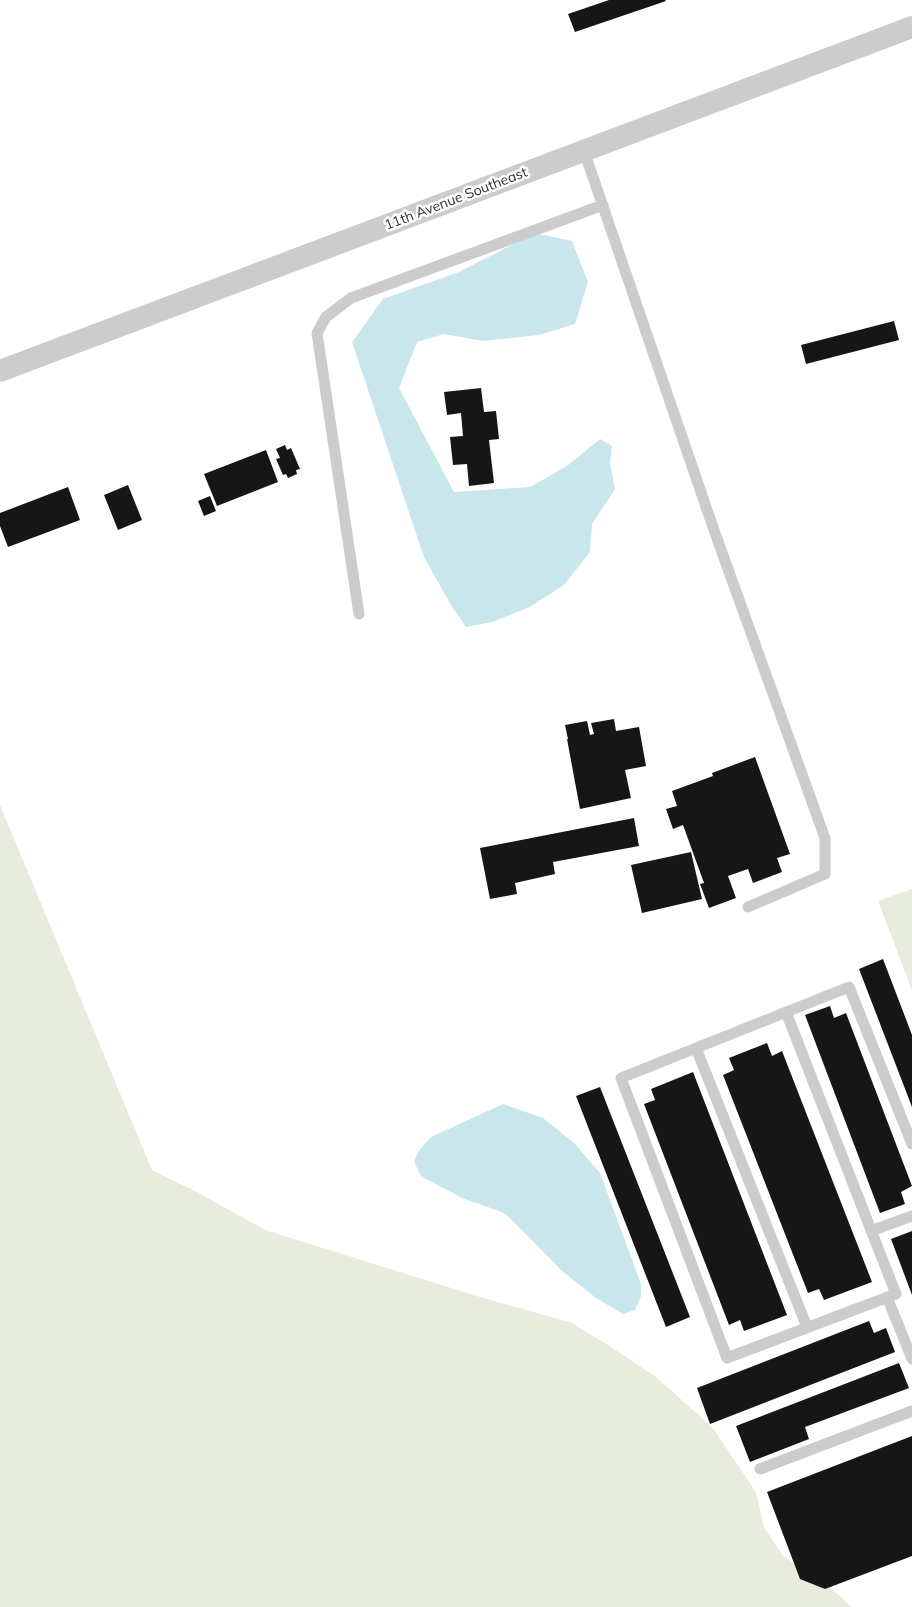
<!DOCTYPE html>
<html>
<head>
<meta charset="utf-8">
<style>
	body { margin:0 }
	canvas { display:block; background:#fff }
</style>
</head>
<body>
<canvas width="912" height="1607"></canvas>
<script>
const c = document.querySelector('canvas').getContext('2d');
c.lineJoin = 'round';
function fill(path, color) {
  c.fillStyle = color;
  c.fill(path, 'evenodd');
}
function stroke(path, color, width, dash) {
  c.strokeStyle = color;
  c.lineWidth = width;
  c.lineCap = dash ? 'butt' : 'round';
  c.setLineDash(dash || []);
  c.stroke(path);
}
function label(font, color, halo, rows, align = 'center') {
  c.font = font + ' Mulish,sans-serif';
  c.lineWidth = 5;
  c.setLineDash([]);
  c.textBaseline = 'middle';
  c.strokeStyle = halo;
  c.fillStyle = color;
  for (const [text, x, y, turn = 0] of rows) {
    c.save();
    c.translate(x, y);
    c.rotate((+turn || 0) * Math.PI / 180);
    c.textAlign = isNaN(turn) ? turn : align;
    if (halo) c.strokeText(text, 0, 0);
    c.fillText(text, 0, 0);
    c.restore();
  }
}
const green = new Path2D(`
	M0 805 152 1170 199 1193 265 1230 480 1297 572 1323 608 1345 656 1377 712 1427 756 1492 764 1527 783 1556 825 1583 852 1607H0Z
	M912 889V990L878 901Z`);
const water = new Path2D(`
	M535 233 572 241 588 282 575 324 539 335 483 341 444 334 417 342 399 388 454 492 530 487 567 466 600 439 612 446 610 463 615 489 592 524 590 552 564 585 530 607 492 622 466 627 452 607 424 557 352 342 383 299 459 272Z
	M503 1104 543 1118 574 1143 600 1173 641 1284V1296L635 1310 623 1314 596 1298 562 1271 513 1221 502 1212 462 1198 421 1176 414 1162 418 1152 431 1137Z`);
const building = new Path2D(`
	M609 0H665L666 1 575 32 568 14Z
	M894 321 899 340 806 364 801 345Z
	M481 388 484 412 496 411 499 439 489 440 494 483 469 486 467 464 453 465 450 437 463 436 461 413 447 415 444 392Z
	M285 445 287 450 291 448 300 469 296 470 297 474 288 478 286 474 283 475 276 459 280 458 276 449Z
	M266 450 278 482 217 506 204 474Z
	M128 485 142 520 118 530 104 495Z
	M68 487 80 520 8 547 0 526V513Z
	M210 496 216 511 204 516 198 501Z
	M614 719 616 731 639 727 646 766 625 770 631 798 580 809 567 739H568L565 725 587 721 590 735 594 734 591 723Z
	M755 757 790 854 777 858 782 872 753 883 748 869 728 876 736 898 709 908 700 884 704 883 683 825 673 829 666 809 677 806 672 791 713 776 712 773Z
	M634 818 639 846 553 862 555 874 515 883 517 894 490 899 480 848Z
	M691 852 702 899 642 913 631 865Z
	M883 959 912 1035V1107L859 969Z
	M830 1006 834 1018 846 1013 912 1186 901 1192 905 1204 880 1213 805 1015Z
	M767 1043 772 1056 782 1051 872 1282 824 1300 819 1289 808 1293 723 1075 734 1070 729 1058Z
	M693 1072 787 1315 744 1331 740 1320 729 1325 644 1104 655 1100 651 1089Z
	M600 1087 690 1317 666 1327 576 1096Z
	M912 1231V1295L891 1239Z
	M869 1321 874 1333 886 1328 895 1352 710 1424 697 1388Z
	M899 1363 909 1388 805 1427 809 1439 750 1462 736 1426Z
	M912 1436V1556L825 1589 800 1579 767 1492Z`);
const lane = new Path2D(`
	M584 151 715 533 825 838V874L748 907
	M359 614 317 333 326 317 351 298 603 205
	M786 1012 896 1294 727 1358 621 1078 849 987 912 1144
	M696 1048 807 1327
	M871 1231 912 1216
	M887 1297 912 1359
	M760 1469 912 1411`);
const street = new Path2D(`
	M0 371 912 27`);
const streetNames = [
	["11th Avenue Southeast",456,199,-21]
];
fill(green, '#e8ecdc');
fill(water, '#c8e6ec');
fill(building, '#161616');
stroke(lane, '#ccc', 11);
stroke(street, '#ccc', 22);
label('14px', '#2f2f2f', '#fff', streetNames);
</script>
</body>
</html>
